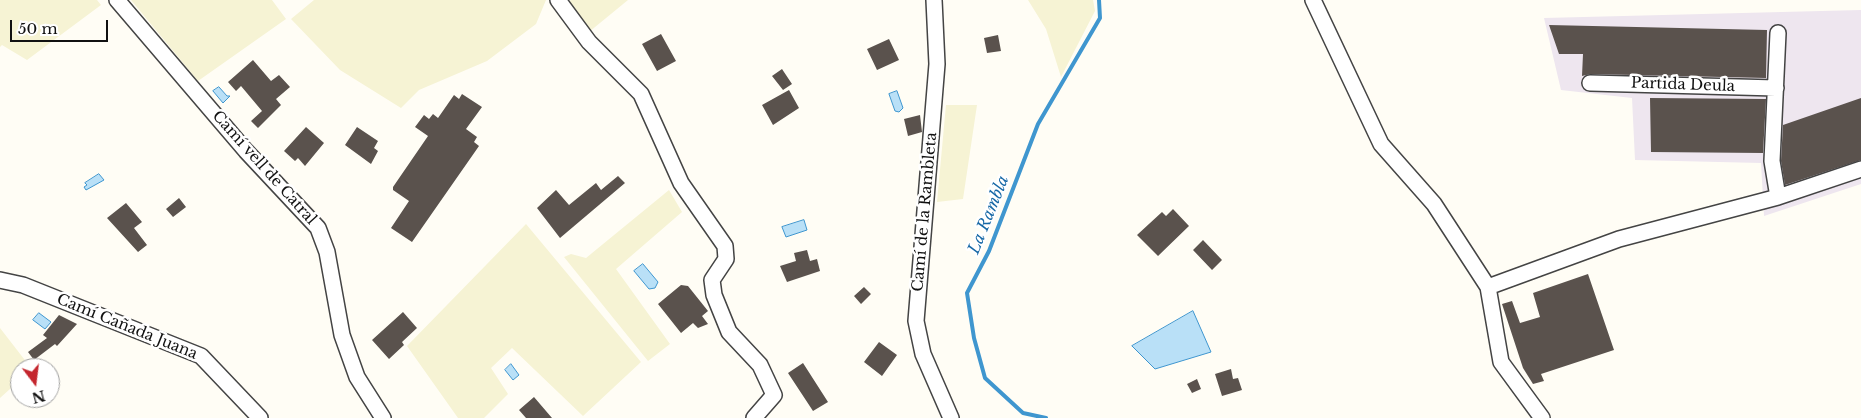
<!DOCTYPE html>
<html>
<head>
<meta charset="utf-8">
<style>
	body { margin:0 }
	#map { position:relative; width:1861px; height:418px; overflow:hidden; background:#fffdf5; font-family:"Libre Baskerville",serif }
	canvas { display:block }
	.north { position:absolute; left:10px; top:358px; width:50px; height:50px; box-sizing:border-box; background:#fff; border:1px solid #a0a0a0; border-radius:50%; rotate:165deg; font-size:14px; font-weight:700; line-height:20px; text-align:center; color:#111 }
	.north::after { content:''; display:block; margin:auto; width:18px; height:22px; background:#c4262e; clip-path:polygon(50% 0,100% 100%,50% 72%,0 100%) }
	.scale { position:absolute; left:10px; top:20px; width:98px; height:22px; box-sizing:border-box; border:2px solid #111; border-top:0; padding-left:6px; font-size:15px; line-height:18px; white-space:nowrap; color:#111; -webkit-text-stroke:4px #fff; paint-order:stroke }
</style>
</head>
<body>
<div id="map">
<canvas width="1861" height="418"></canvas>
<div class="north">N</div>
<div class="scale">50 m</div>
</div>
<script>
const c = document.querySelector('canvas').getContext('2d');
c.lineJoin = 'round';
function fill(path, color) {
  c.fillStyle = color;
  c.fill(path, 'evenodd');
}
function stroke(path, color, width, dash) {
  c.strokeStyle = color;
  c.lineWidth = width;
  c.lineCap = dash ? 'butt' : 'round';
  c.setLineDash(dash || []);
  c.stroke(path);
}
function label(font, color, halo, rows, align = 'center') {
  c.font = font + ' "Libre Baskerville",serif';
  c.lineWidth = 5;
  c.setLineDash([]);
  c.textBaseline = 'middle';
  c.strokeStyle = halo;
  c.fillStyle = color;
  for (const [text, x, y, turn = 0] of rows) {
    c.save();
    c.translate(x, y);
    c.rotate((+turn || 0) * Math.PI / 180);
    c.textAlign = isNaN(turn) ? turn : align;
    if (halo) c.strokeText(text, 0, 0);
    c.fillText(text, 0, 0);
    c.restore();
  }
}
const industrial = new Path2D(`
	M1861 10V184L1764 216 1761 163 1635 160 1632 98 1561 90 1544 18Z`);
const farmland = new Path2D(`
	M0 0H97L101 5 27 60 2 45 0 47Z
	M131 0H272L286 19 198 81Z
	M314 0H546L536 24 487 61 419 90 401 108 340 70 291 19Z
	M571 0H628L589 32 567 3Z
	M1028 0H1093L1095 11 1061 77 1046 29Z
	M946 105H977L963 199 937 202Z
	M669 190 682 212 616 269 670 344 648 361 564 257 571 254 586 258Z
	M526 224 641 362 583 416 512 348 491 368 508 394 484 418H458L407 346Z
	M0 328 31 368H20V380L0 398Z`);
const water = new Path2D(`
	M219 87 227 96H230L223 103 213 91Z
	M897 91 903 108 899 112 895 111 889 94Z
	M99 174 104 180 86 190 84 187 87 185 85 183Z
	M804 220 807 230 786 237 782 227Z
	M643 264 658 282 655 288 649 289 634 271Z
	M1193 311 1211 352 1155 369 1132 346Z
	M39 313 51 322 45 329 33 320Z
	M511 364 519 375 513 380 505 370Z`);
const stream = new Path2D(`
	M1046 418 1023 413 985 378 974 338 967 293 989 251 1038 124 1100 18 1099 0`);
const building = new Path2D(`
	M1549 25 1767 30 1766 78 1590 74 1582 76 1583 54H1559Z
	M661 34 676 61 657 71 642 44Z
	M998 35 1001 51 987 53 984 38Z
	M889 39 899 60 877 70 867 49Z
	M253 60 271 81 279 75 290 87 276 99 281 105 258 128 251 121 262 111 241 86 236 91 228 82Z
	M782 69 792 84 783 90 772 76Z
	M789 90 799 108 773 125 762 105Z
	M462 94 482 107 466 129 477 137 474 142 479 146 412 242 391 228 409 201 393 190V187L428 136 415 127 424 115 429 119 433 114 438 118 454 95 459 99Z
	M1650 98 1766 99 1763 153 1651 152Z
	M1861 98V160L1785 185 1781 161 1783 125Z
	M920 115 922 132 908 136 904 119Z
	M306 127 324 143 305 166 298 158 295 161 284 151Z
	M357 127 378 141 374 148 378 151 371 164 345 145Z
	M618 176 625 183 560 238 537 208 556 190 569 205 596 183 601 190Z
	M179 198 186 207 173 217 166 209Z
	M126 203 142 222 134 228 147 245 138 252 107 218Z
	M1173 209 1189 226 1158 256 1137 235 1162 212 1166 216Z
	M1203 240 1222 260 1212 270 1193 250Z
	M807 250 810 261 817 259 820 271 787 282 780 266 796 261 794 253Z
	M1588 274 1614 350 1541 374 1544 381 1533 384 1523 368 1502 304 1512 301 1520 323 1540 317 1533 293Z
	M681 285 688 286 708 311 702 316 708 324 698 328 693 323 681 333 658 304Z
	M864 287 871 294 861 304 854 296Z
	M403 312 417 328 402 342 404 345 389 359 372 340Z
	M59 315 77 324 57 346 55 344 34 360 28 352 47 338 43 335Z
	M879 342 897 355 882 376 864 362Z
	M803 363 828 402 813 411 788 373Z
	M1231 369 1233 379 1238 378 1242 390 1222 396 1215 374Z
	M1197 379 1201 389 1192 393 1187 384Z
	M534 397 552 418H526L519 410Z`);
const minor = new Path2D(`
	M117 0 246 151 318 228 327 252 342 335 357 377 383 418
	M558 0 589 42 641 94 681 183 725 246 726 259 712 280 714 295 729 332 760 365 774 395 754 418
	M934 0 937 64 916 321 923 354 951 418
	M1313 0 1381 144 1434 204 1488 287
	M1590 83 1776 88
	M1778 197 1772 161 1778 33
	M0 280 23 285 201 356 260 418
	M1542 418 1501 362 1488 287 1619 239 1778 197 1861 169`);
const streetNames = [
	["Partida Deula",1683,85,2],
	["Camí vell de Catral",264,168,48],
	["Camí de la Rambleta",925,212,-85],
	["Camí Cañada Juana",127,327,22]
];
const waterNames = [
	["La Rambla",989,215,-68]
];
fill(industrial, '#eee6ef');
fill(farmland, '#f6f3d4');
fill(water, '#b9e0f7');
stroke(water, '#3f96cf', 1);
stroke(stream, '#3f96cf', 4);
fill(building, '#5a524d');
stroke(minor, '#444', 18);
stroke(minor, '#fff', 15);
label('15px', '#111', '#fff', streetNames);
label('italic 16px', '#1768a6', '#fff', waterNames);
</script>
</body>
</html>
